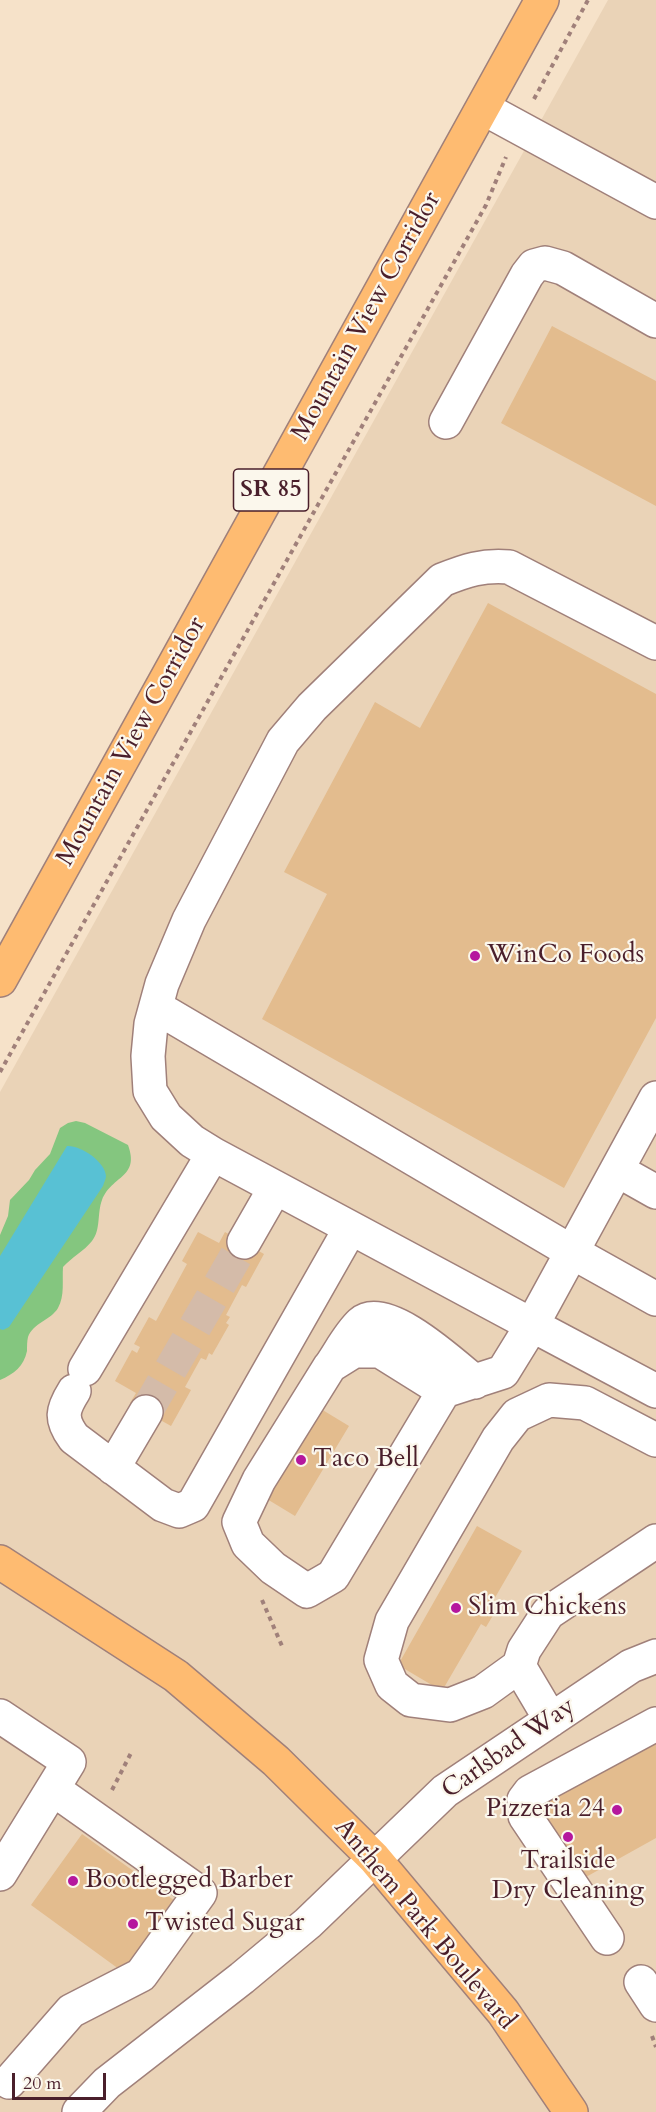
<!DOCTYPE html>
<html>
<head>
<meta charset="utf-8">
<style>
	body { margin:0 }
	#map { position:relative; width:656px; height:2112px; overflow:hidden; background:#f6e2c9; font-family:Cardo,serif }
	canvas { display:block }
	.scale { position:absolute; left:12px; top:2073px; width:94px; height:27px; box-sizing:border-box; border:3px solid #4a1f2b; border-top:0; padding-left:8px; font-size:18px; line-height:21px; white-space:nowrap; color:#4a1f2b; -webkit-text-stroke:4px #fbf7ec; paint-order:stroke }
</style>
</head>
<body>
<div id="map">
<canvas width="656" height="2112"></canvas>
<div class="scale">20 m</div>
</div>
<script>
const c = document.querySelector('canvas').getContext('2d');
c.lineJoin = 'round';
function fill(path, color) {
  c.fillStyle = color;
  c.fill(path, 'evenodd');
}
function stroke(path, color, width, dash) {
  c.strokeStyle = color;
  c.lineWidth = width;
  c.lineCap = dash ? 'butt' : 'round';
  c.setLineDash(dash || []);
  c.stroke(path);
}
function label(font, color, halo, rows, align = 'center') {
  c.font = font + ' Cardo,serif';
  c.lineWidth = 4.5;
  c.setLineDash([]);
  c.textBaseline = 'middle';
  c.strokeStyle = halo;
  c.fillStyle = color;
  for (const [text, x, y, turn = 0] of rows) {
    c.save();
    c.translate(x, y);
    c.rotate((+turn || 0) * Math.PI / 180);
    c.textAlign = isNaN(turn) ? turn : align;
    if (halo) c.strokeText(text, 0, 0);
    c.fillText(text, 0, 0);
    c.restore();
  }
}
const built = new Path2D(`
	M608 0H656V2112H0V1092Z`);
const green = new Path2D(`
	M76 1121 85 1123 128 1145C140 1178 112 1175 102 1200 97 1213 101 1230 92 1241 84 1251 72 1257 63 1267 62 1280 65 1296 58 1308 51 1320 33 1323 28 1337 27 1341 27 1346 27 1351 24 1366 14 1374 0 1380V1235L8 1216 10 1200 29 1180 35 1170 50 1154 60 1128 68 1123Z`);
const water = new Path2D(`
	M67 1146C80 1145 105 1161 106 1176 106 1179 104 1182 103 1186L9 1327 3 1330 0 1329V1256Z`);
const building = new Path2D(`
	M552 326 656 381V506L501 423Z
	M488 603 656 694V1018L564 1188 262 1019 327 894 284 872 375 702 420 728Z
	M198 1232 219 1243 225 1232 264 1254 246 1287 242 1285 226 1315 230 1317 226 1323 229 1325 212 1355 209 1353 206 1360 201 1358 185 1387 191 1390 171 1426 130 1403 136 1393 115 1381 132 1350 137 1353 140 1347 134 1344 149 1317 156 1321 187 1264 182 1261Z
	M316 1406 349 1426 295 1516 262 1496Z
	M477 1526 522 1551 489 1608 495 1612 486 1627 481 1624 442 1691 398 1665Z
	M656 1739V1838L577 1882 535 1806Z
	M82 1834 175 1901 123 1972 31 1905Z`);
const minorTunnel = new Path2D(`
	M146 1412 244 1242`);
const path = new Path2D(`
	M534 99 588 0
	M0 1072 486 205 506 157
	M262 1600 282 1646
	M112 1790 132 1751
	M652 2036 656 2047`);
const minor = new Path2D(`
	M483 108 656 202
	M446 422 527 275 534 266 545 263 563 268 656 321
	M156 1007 572 1252 656 1299
	M656 1098 532 1325 656 1391
	M617 1170 656 1192
	M244 1242 275 1188
	M331 1365C340 1352 349 1334 361 1323 386 1301 455 1366 475 1382
	M85 1369 213 1154
	M74 1391C62 1410 60 1419 74 1438L163 1505 179 1511 193 1505 350 1229
	M444 1391 380 1351H354L330 1366 259 1480 239 1522 248 1544 273 1568 307 1591 333 1576 444 1391 503 1372 532 1325 213 1154 192 1141 166 1117 150 1091 148 1056 151 1024 162 984 189 920 283 741 312 707 442 580C467 570 482 565 509 567L656 643
	M113 1468 146 1412
	M519 1666 483 1692 450 1705 411 1700 392 1685 381 1660 392 1621 498 1439 517 1415 549 1400 585 1403 656 1440
	M0 1716 69 1762 0 1874
	M551 1720 519 1666 524 1650 548 1613 656 1541
	M607 1938 525 1816 524 1800 530 1792 656 1724
	M641 1982 656 2005
	M9 2082 71 2011 141 1975 200 1893 53 1789
	M79 2112 107 2083 242 1978 308 1923 445 1791 631 1666 656 1656`);
const major = new Path2D(`
	M0 1562 176 1676 276 1761 374 1858 503 2012 571 2112`);
const highway = new Path2D(`
	M0 980 542 0`);
const markers = [
	[475,956,6,"#b5179e"],
	[301,1460,6,"#b5179e"],
	[456,1608,6,"#b5179e"],
	[617,1810,6,"#b5179e"],
	[568,1837,6,"#b5179e"],
	[73,1881,6,"#b5179e"],
	[133,1924,6,"#b5179e"]
];
const shields = [
	[271,490,75]
];
const shieldNames = [
	["SR 85",271,490]
];
const streetNames = [
	["Mountain View Corridor",367,317,-61],
	["Mountain View Corridor",132,742,-61],
	["Carlsbad Way",509,1749,-35],
	["Anthem Park Boulevard",424,1925,50]
];
const poiNames = [
	["WinCo Foods",487,956],
	["Taco Bell",313,1460],
	["Slim Chickens",468,1608],
	["Pizzeria 24",605,1810,"right"],
	["Trailside",568,1862,"center"],
	["Dry Cleaning",568,1892,"center"],
	["Bootlegged Barber",85,1881],
	["Twisted Sugar",145,1924]
];
fill(built, '#ead3b7');
fill(green, '#84c67f');
fill(water, '#58c1d4');
fill(building, '#e3bc8e');
stroke(minorTunnel, '#d4bba9', 33, [33, 16]);
stroke(minor, '#a0807a', 36);
stroke(major, '#a0807a', 36);
stroke(highway, '#a0807a', 36);
stroke(path, '#a0807a', 4, [4.5, 4.5]);
stroke(minor, '#fff', 33);
stroke(major, '#febb71', 33);
stroke(highway, '#febb71', 33);
for (const [x, y, r, color] of markers) {
  const dot = new Path2D();
  dot.arc(x, y, r, 0, 2 * Math.PI);
  c.fillStyle = color;
  c.fill(dot);
  stroke(dot, '#fbf7ec', 2);
}
for (const [x, y, w] of shields) {
  const box = new Path2D();
  box.roundRect(x - w / 2, y - 21, w, 42, 4.5);
  c.fillStyle = '#fbf7ec';
  c.fill(box);
  stroke(box, '#4a1f2b', 1.5);
}
label('bold 24px', '#4a1f2b', null, shieldNames);
label('26px', '#4a1f2b', '#fbf7ec', streetNames);
label('26px', '#4a1f2b', '#fbf7ec', poiNames, 'left');
</script>
</body>
</html>
